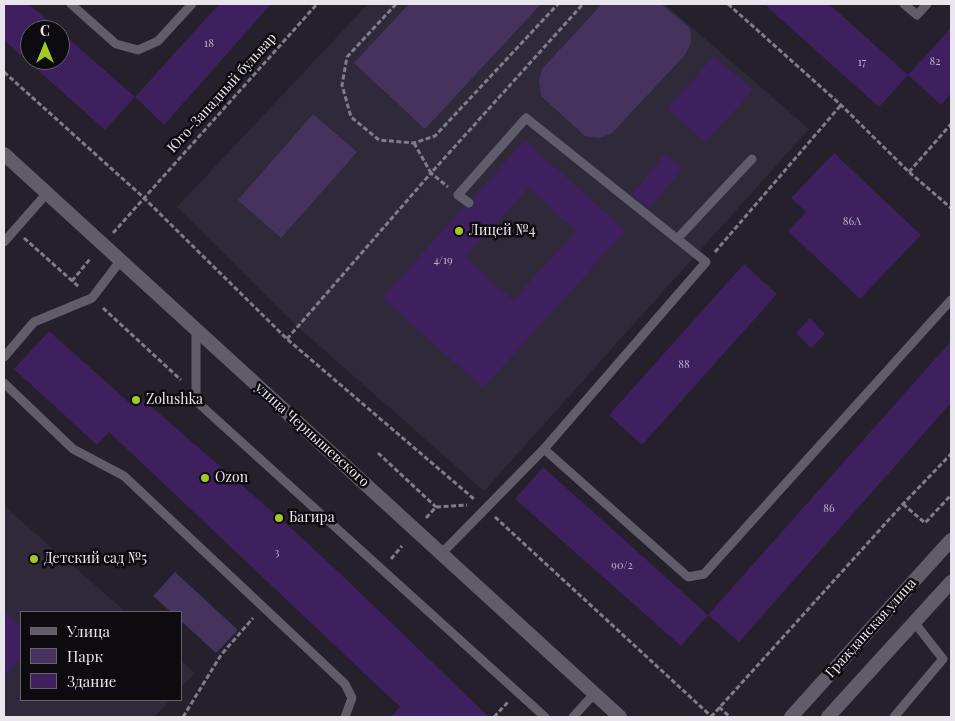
<!DOCTYPE html>
<html>
<head>
<meta charset="utf-8">
<style>
	body { margin:0 }
	#map { position:relative; width:955px; height:721px; overflow:hidden; background:#25202c; font-family:"Playfair Display",serif }
	canvas { display:block }
	.frame { position:absolute; inset:0; border:5px solid #e8e5ed; pointer-events:none }
	.legend { position:absolute; left:20px; top:611px; width:162px; height:90px; box-sizing:border-box; background:#0d0b10; border:1px solid #656268; margin:0; padding:6px 9px; list-style:none; font-size:15px; color:#e8e5ed }
	.legend li { display:flex; align-items:center; gap:10px; height:25px }
	.legend b { width:25px; border:1px solid #656268 }
	.north { position:absolute; left:20px; top:20px; width:50px; height:50px; box-sizing:border-box; background:#0d0b10; border:1px solid #656268; border-radius:50%; rotate:0deg; font-size:14px; font-weight:700; line-height:20px; text-align:center; color:#e8e5ed }
	.north::after { content:''; display:block; margin:auto; width:18px; height:22px; background:#a3c926; clip-path:polygon(50% 0,100% 100%,50% 72%,0 100%) }
</style>
</head>
<body>
<div id="map">
<canvas width="955" height="721"></canvas>
<div class="frame"></div>
<ul class="legend">
<li><b style="height:6px;background:#615c6a"></b>Улица</li>
<li><b style="height:14px;background:#45335d"></b>Парк</li>
<li><b style="height:14px;background:#3d205d"></b>Здание</li>
</ul>
<div class="north">С</div>
</div>
<script>
const c = document.querySelector('canvas').getContext('2d');
c.lineJoin = 'round';
function fill(path, color) {
  c.fillStyle = color;
  c.fill(path, 'evenodd');
}
function stroke(path, color, width, dash) {
  c.strokeStyle = color;
  c.lineWidth = width;
  c.lineCap = dash ? 'butt' : 'round';
  c.setLineDash(dash || []);
  c.stroke(path);
}
function label(font, color, halo, rows, align = 'center') {
  c.font = font + ' "Playfair Display",serif';
  c.lineWidth = 5;
  c.setLineDash([]);
  c.textBaseline = 'middle';
  c.strokeStyle = halo;
  c.fillStyle = color;
  for (const [text, x, y, turn = 0] of rows) {
    c.save();
    c.translate(x, y);
    c.rotate((+turn || 0) * Math.PI / 180);
    c.textAlign = isNaN(turn) ? turn : align;
    if (halo) c.strokeText(text, 0, 0);
    c.fillText(text, 0, 0);
    c.restore();
  }
}
const built = new Path2D(`
	M368 4H665L809 129 484 491 297 326 177 207Z
	M4 506 126 612H21V700H170L154 717H4Z
	M181 661 195 673 181 688Z`);
const green = new Path2D(`
	M409 4H541L425 129 354 63Z
	M602 4H661L690 28 691 42 685 55 611 134 599 138 585 136 541 96 539 82 542 69Z
	M313 114 357 152 281 238 238 200Z
	M175 572 238 630 216 653 181 621V612H171L153 596Z`);
const building = new Path2D(`
	M4 4H29L58 30H30V60H60V31L135 97 105 130 4 40Z
	M219 4H271L164 125 135 97Z
	M764 4H829L908 75 879 107Z
	M951 28V93L941 105 908 75Z
	M714 56 753 90 705 143 667 108Z
	M525 140 626 231 483 388 382 298 464 207 469 209 474 207 475 203 473 198ZM528 188 576 231 513 300 465 257Z
	M834 153 921 235 860 299 788 231 806 212 791 198Z
	M665 154 683 168 649 209 632 194Z
	M744 264 777 294 642 445 609 415Z
	M810 318 825 334 811 348 796 333Z
	M49 331 132 405 139 396 289 526 347 580 489 717H391L400 707 109 432 97 445 14 369Z
	M951 341V403L739 642 708 615Z
	M543 467 708 615 681 646 515 499Z
	M4 611 21 627V658L4 677Z`);
const path = new Path2D(`
	M396 4 347 57 342 85 351 117 379 140 414 143 435 136 558 4
	M728 4 841 105 909 172 951 208
	M4 72 143 197 287 339 474 499
	M414 143 431 173 583 4
	M909 172 951 124
	M113 233 317 4
	M24 238 79 287
	M715 252 841 105
	M72 281 90 259
	M103 308 181 380
	M287 339 431 173 448 187
	M378 453 436 507
	M903 504 925 523 951 495
	M495 517 712 717
	M426 518 436 507 467 505
	M391 559 402 546
	M719 707 730 717
	M183 717 221 655 253 618
	M494 717 509 701
	M711 717 903 504 951 454`);
const service = new Path2D(`
	M71 4 116 44 138 50 158 41 192 4
	M904 4 917 15 927 4
	M677 239 752 159
	M4 242 47 193
	M196 330V401L545 717
	M4 357 34 322 92 298 121 260
	M4 383 73 449 124 476 345 684 352 698 345 717
	M544 449 688 577 704 574 951 300
	M441 554 544 449 706 262 526 118 458 195 469 203
	M573 717 594 694
	M894 717 943 659 914 622`);
const secondary = new Path2D(`
	M4 154 620 717
	M791 717 951 540
	M828 717 951 582`);
const markers = [
	[459,231,5,"#a3c926"],
	[136,400,5,"#a3c926"],
	[205,478,5,"#a3c926"],
	[279,518,5,"#a3c926"],
	[34,559,5,"#a3c926"]
];
const numberNames = [
	["18",209,44],
	["82",935,62],
	["17",862,63],
	["86А",852,222],
	["4/19",443,261],
	["88",684,365],
	["86",829,509],
	["3",277,553],
	["90/2",622,566]
];
const streetNames = [
	["Юго-Западный бульвар",222,93,-48],
	["улица Чернышевского",312,435,42],
	["Гражданская улица",871,628,-48]
];
const poiNames = [
	["Лицей №4",469,231],
	["Zolushka",146,400],
	["Ozon",215,478],
	["Багира",289,518],
	["Детский сад №5",44,559]
];
fill(built, '#30293a');
fill(green, '#45335d');
fill(building, '#3d205d');
stroke(path, '#817d87', 3, [5, 2.5]);
stroke(service, '#615c6a', 9);
stroke(secondary, '#615c6a', 14);
for (const [x, y, r, color] of markers) {
  const dot = new Path2D();
  dot.arc(x, y, r, 0, 2 * Math.PI);
  c.fillStyle = color;
  c.fill(dot);
  stroke(dot, '#0d0b10', 2);
}
label('11px', '#bdb4c9', null, numberNames);
label('14px', '#e8e5ed', '#0d0b10', streetNames);
label('14px', '#e8e5ed', '#0d0b10', poiNames, 'left');
</script>
</body>
</html>
